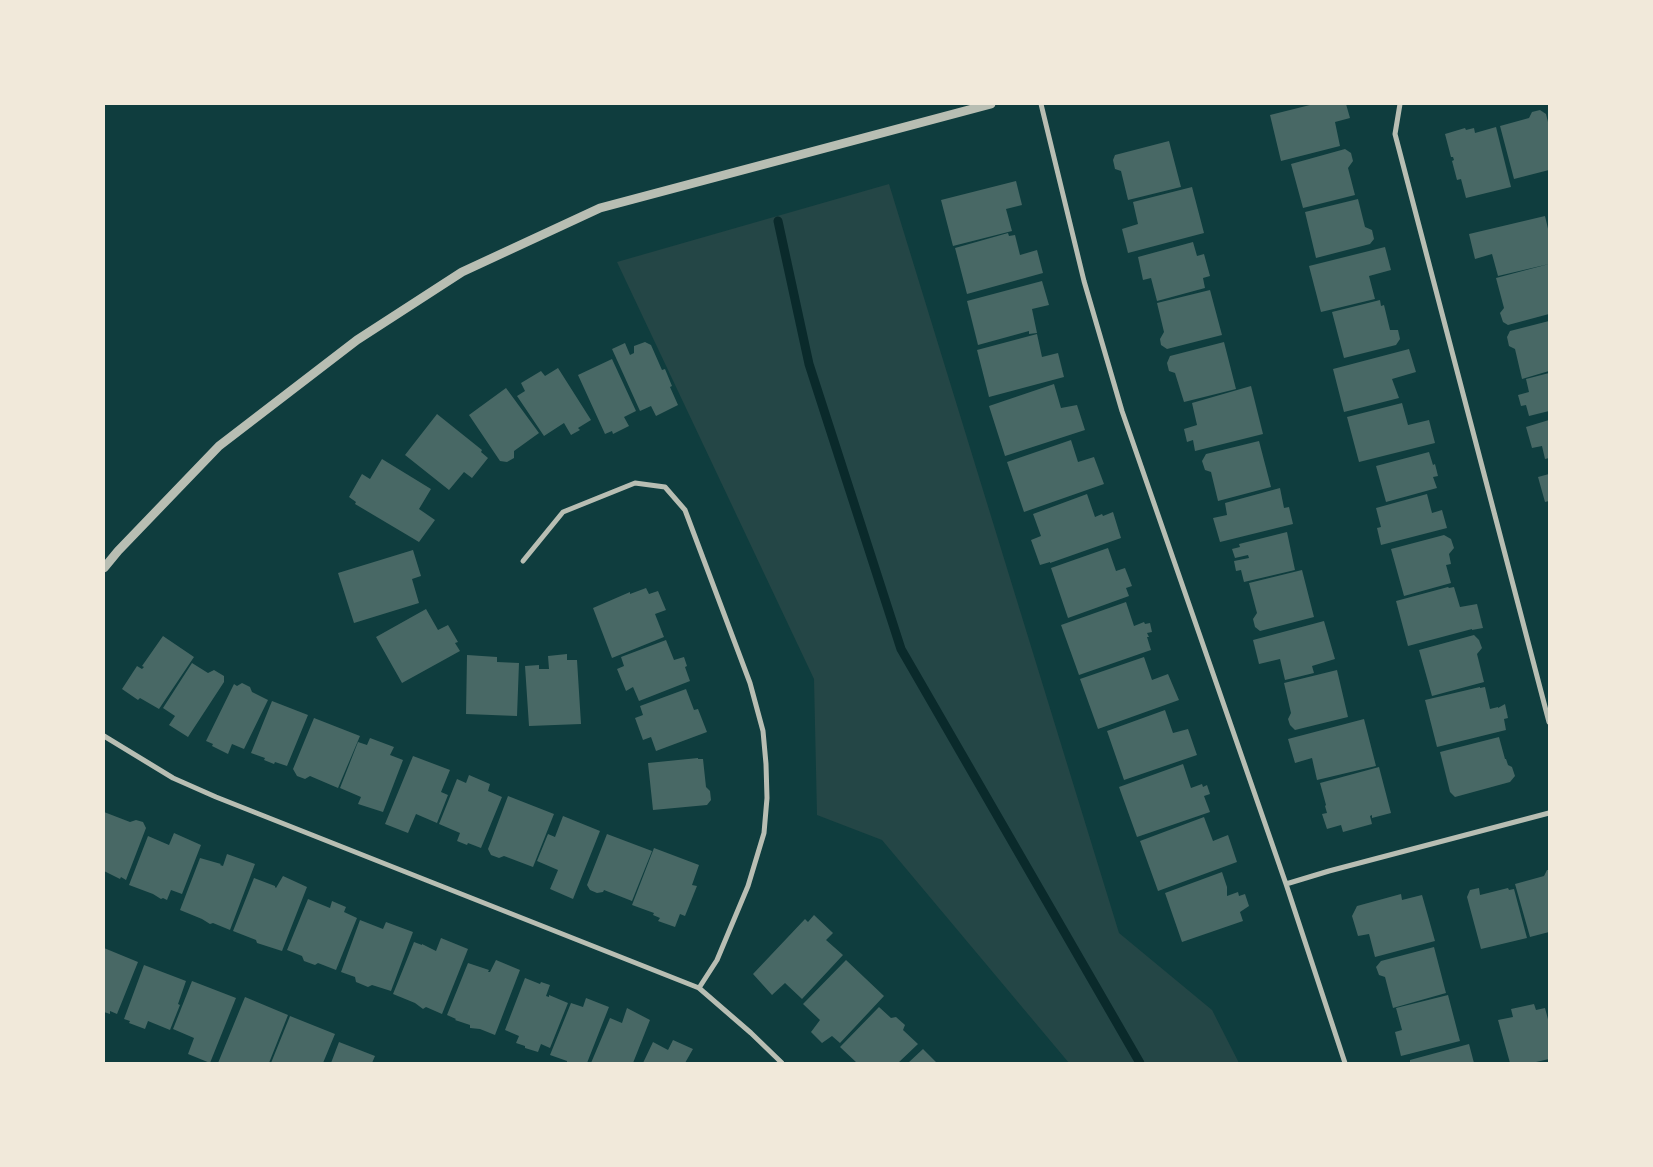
<!DOCTYPE html>
<html>
<head>
<meta charset="utf-8">
<style>
	body { margin:0 }
	#map { position:relative; width:1653px; height:1167px; overflow:hidden; background:#0f3d3e; font-family:"Varela Round",sans-serif }
	canvas { display:block }
	.frame { position:absolute; inset:0; border:105px solid #f1e9da; pointer-events:none }
</style>
</head>
<body>
<div id="map">
<canvas width="1653" height="1167"></canvas>
<div class="frame"></div>
</div>
<script>
const c = document.querySelector('canvas').getContext('2d');
c.lineJoin = 'round';
function fill(path, color) {
  c.fillStyle = color;
  c.fill(path, 'evenodd');
}
function stroke(path, color, width, dash) {
  c.strokeStyle = color;
  c.lineWidth = width;
  c.lineCap = dash ? 'butt' : 'round';
  c.setLineDash(dash || []);
  c.stroke(path);
}
const green = new Path2D(`
	M889 184 1119 933 1212 1010 1239 1063H1069L882 840 817 815 814 679 617 262Z`);
const stream = new Path2D(`
	M778 221 809 364 901 649 1140 1063`);
const building = new Path2D(`
	M1314 104H1346L1350 118 1335 122 1340 146 1281 161 1270 115Z
	M1540 110 1546 114 1549 126V170L1514 179 1500 126 1529 118 1532 112Z
	M1496 127 1511 187 1466 198 1461 179 1457 180 1452 161 1454 160 1453 157H1451L1445 134 1465 128 1466 130 1474 128 1475 133Z
	M1169 141 1181 187 1128 200 1121 171 1115 169 1113 160 1115 155Z
	M1345 149 1351 153 1353 161 1348 168 1355 195 1303 208 1291 164Z
	M1016 181 1022 205 1006 209 1012 231 953 246 941 200Z
	M1192 187 1204 233 1128 253 1122 229 1138 224 1133 202Z
	M1358 199 1365 227 1372 230 1374 239 1370 244 1316 258 1305 212Z
	M1545 216 1549 233V264L1498 276 1492 254 1475 259 1469 234Z
	M1008 233 1009 236 1015 235 1020 255 1037 250 1043 273 967 294 955 248Z
	M1193 242 1197 256 1204 254 1210 276 1203 278 1205 288 1157 301 1151 278 1143 280 1138 257Z
	M1385 247 1391 270 1369 276 1375 299 1321 312 1309 266Z
	M1549 264V314L1508 325 1503 322 1500 313 1504 308 1496 278Z
	M1042 281 1049 305 1032 309 1037 333 1029 334V331L978 345 967 301Z
	M1210 290 1222 335 1167 349 1161 345 1160 339 1164 332 1157 303Z
	M1380 300 1381 306 1384 305 1390 330H1398L1400 339 1396 345 1344 358 1332 312Z
	M1549 321V371L1522 379 1515 349 1509 346 1507 337 1510 331Z
	M1037 334 1042 357 1058 353 1064 377 989 397 977 350Z
	M645 342 651 345 662 370 665 369 672 386 670 387 678 405 656 416 651 406 640 411 612 349 625 343 630 355 634 353V346Z
	M1224 342 1236 389 1184 402 1175 373 1169 371 1167 363 1170 356Z
	M1409 349 1416 372 1392 379 1399 398 1344 412 1333 369Z
	M612 359 636 411 624 417 629 426 613 434 612 431 605 434 578 375Z
	M558 368 591 420 578 428 580 430 571 435 564 423 544 436 517 396 525 391 521 383 541 371 545 376Z
	M1549 373V411L1529 416 1526 405 1521 406 1518 395 1529 392 1526 379Z
	M1054 384 1061 408 1077 405 1085 430 1005 456 989 406Z
	M1251 386 1263 434 1195 451 1193 440 1187 442 1184 429 1197 425 1192 403Z
	M506 388 539 433 514 451V458L507 462 500 461 469 415Z
	M1402 403 1408 425 1429 420 1435 443 1359 462 1347 417Z
	M437 414 482 450 481 452 488 458 472 478 464 472 449 490 405 455Z
	M1549 420V458L1545 459 1542 446 1532 448 1526 427Z
	M1071 440 1078 462 1094 457 1104 484 1024 512 1007 462Z
	M1259 441 1271 487 1218 501 1211 472 1205 470 1202 461 1206 454Z
	M1429 452 1433 465 1435 464 1438 476 1433 477 1437 488 1386 502 1376 466Z
	M382 459 431 489 419 509 435 520 419 542 355 504 356 502 349 497 362 474 370 479Z
	M1549 474V501L1545 502 1538 477Z
	M1280 488 1284 508 1289 507 1293 524 1220 542 1213 518 1227 515 1225 503Z
	M1087 494 1095 517 1102 514 1103 516 1113 512 1121 538 1050 563V562L1040 565 1031 540 1041 536 1033 514Z
	M1427 494 1432 513 1442 510 1447 528 1381 545 1377 528 1381 527 1376 508Z
	M1287 532 1295 570 1244 582 1241 570 1236 571 1234 561 1249 558 1248 555 1235 558 1232 549 1240 547 1239 544Z
	M1444 535 1451 539 1454 548 1449 554 1451 564 1446 565 1451 583 1404 596 1391 549Z
	M1108 548 1116 571 1125 568 1132 586 1126 588 1129 596 1068 618 1051 568Z
	M413 550 421 576 412 579 419 603 354 623 338 573Z
	M1302 570 1314 617 1260 631 1255 627 1253 619 1257 613 1249 583Z
	M1448 587 1449 588 1454 587 1460 607 1477 604 1483 628 1472 630V629L1408 646 1396 601Z
	M646 588 649 594 658 591 666 610 655 614 664 637 612 658 593 608 630 592V594Z
	M1126 602 1134 626 1144 622 1145 624 1150 623 1152 632 1147 633 1149 637H1147L1151 650 1079 675 1061 625Z
	M426 609 438 630 448 625 458 642 455 643 460 651 402 683 376 637Z
	M1324 621 1335 659 1312 666 1314 673 1285 680 1280 659 1259 664 1253 640Z
	M1474 635 1479 640 1482 648 1477 654 1484 682 1432 696 1419 650Z
	M163 636 194 657 159 709 140 698 138 700 122 689 137 666 142 669 144 667 142 666Z
	M666 640 674 660 684 657 687 666 685 667 690 681 639 701 633 687 626 691 617 669 624 666 621 657Z
	M567 654V660H577L581 724 529 726 525 666 539 665V669H549L548 656Z
	M467 655 497 657V662L519 663 517 716 466 714Z
	M1144 657 1152 680 1168 674 1179 700 1098 729 1080 679Z
	M192 663 208 673 214 670 224 676V682L188 737 169 725 175 716 163 708Z
	M1337 670 1348 717 1295 730 1290 725 1288 719 1291 713 1284 683Z
	M242 683 250 687 252 692 268 700 244 749 232 744 228 754 212 746 213 744 206 741 234 684 237 686Z
	M1480 687V688L1485 687 1490 709 1498 707V708L1505 704 1508 718 1504 719 1506 730 1437 747 1425 700Z
	M686 689 694 710 698 709 707 732 656 751 651 737 643 740 635 718 643 715 640 706Z
	M272 701 308 715 287 766 275 762 274 764 264 760 265 758 251 753Z
	M1165 710 1173 733 1188 729 1197 755 1124 780 1107 731Z
	M314 718 360 736 338 788 310 776 305 779 297 776 293 769Z
	M1364 719 1376 766 1317 780 1312 758 1295 763 1288 739Z
	M1499 737 1505 759H1506L1508 765 1512 767 1515 776 1510 782 1455 797 1450 792 1440 752Z
	M370 738 394 747 390 755 403 760 383 812 358 804 361 797 340 788 358 742 367 745Z
	M413 756 450 770 441 792 448 795 437 823 416 814 408 833 385 824Z
	M698 758V759H703L706 787 710 791 711 800 707 805 653 810 648 763Z
	M1183 764 1191 788 1202 784 1203 787 1207 785 1210 794 1204 796 1210 812 1137 837 1119 787Z
	M1379 767 1391 813 1372 818V815L1370 816 1372 824 1343 832 1341 825 1327 829 1322 814 1327 813 1325 806 1326 805 1320 783Z
	M469 775 490 784 488 791 502 797 481 848 468 843 467 845 457 841 460 833 439 824 457 779 466 783Z
	M508 796 554 814 533 867 504 856 499 858 491 855 488 849Z
	M104 812 130 822 136 820 143 822 146 828 126 880 121 877 120 879 104 871Z
	M563 816 600 831 573 899 550 889 558 870 537 861 548 834 555 837Z
	M1204 817 1213 841 1228 835 1237 862 1158 891 1140 841Z
	M174 833 201 845 182 894 171 890 167 900 163 898 161 899 153 894 129 885 148 836 169 845Z
	M607 834 652 851 632 901 604 890 603 892 597 893 590 890 587 885Z
	M654 848 699 865 692 885 697 886 685 916 680 914 675 927 658 921 660 918 653 915 654 913 632 905Z
	M227 854 255 864 230 930 213 923 210 924 202 919 180 910 200 858 221 864 220 865 223 866Z
	M1547 870H1549V932L1530 937 1515 884 1544 876Z
	M1222 872 1227 887V896L1238 892 1239 896 1245 894 1249 906 1240 912 1243 921 1182 942 1165 893Z
	M283 876 307 887 282 951 257 943 256 940 233 931 254 878 275 886V887L276 888Z
	M1479 888 1480 895 1508 888 1509 890 1514 889 1527 938 1481 949 1467 897 1470 890Z
	M1401 894 1402 900 1422 895 1435 941 1375 957 1369 934 1358 936 1352 916 1357 906Z
	M308 899 330 908 332 901 346 907 344 912 357 918 336 970 318 963 315 965 304 961 302 956 287 950Z
	M814 915 833 933 826 940 843 955 802 999 785 983 772 995 753 974 805 919 808 922Z
	M360 920 383 929 386 922 413 932 391 991 372 985 368 987 356 982 355 977 341 972Z
	M441 938 468 949 442 1014 426 1007 423 1009 415 1003 393 994 414 942 422 945V944L436 951Z
	M1434 947 1446 993 1393 1008 1385 977 1379 975 1376 967 1381 961Z
	M104 948 138 962 117 1014 110 1011V1014L104 1012Z
	M496 960 520 970 495 1035 480 1029 470 1028V1025L455 1020 456 1019 447 1015 468 963 489 970 488 972H490Z
	M846 960 884 996 840 1043 832 1036 822 1043 811 1032 820 1020 803 1004Z
	M144 965 186 981 178 1004 180 1005 170 1030 148 1021 145 1029 129 1023 130 1021 124 1019Z
	M525 978 540 984 541 982 550 985 546 996 549 997V995L568 1003 550 1048 541 1044 538 1052 525 1048V1046L516 1043 519 1036 505 1030Z
	M192 981 236 998 210 1063 188 1054 194 1038 173 1029Z
	M1448 995 1460 1041 1401 1056 1395 1032 1402 1030 1396 1008Z
	M245 997 288 1015 269 1063H218Z
	M586 998 609 1007 587 1063H567V1061L550 1055 571 1003 583 1007Z
	M1534 1004 1536 1010 1545 1008 1549 1023V1059L1536 1062 1537 1063H1510L1498 1020 1513 1017 1511 1009Z
	M879 1007 891 1018 896 1017 905 1025 903 1030 918 1044 898 1063H857L840 1047Z
	M627 1008 650 1020 633 1063H591L610 1018 622 1023Z
	M290 1016 335 1034 323 1063H271Z
	M673 1040 693 1049 685 1063H643L653 1042 668 1050Z
	M339 1042 375 1056 372 1063H331Z
	M1469 1044 1474 1063H1410V1060Z
	M923 1049 937 1063H908Z`);
const minor = new Path2D(`
	M1041 104 1084 281 1122 411 1286 884 1345 1063
	M1400 104 1395 134 1549 722
	M523 561 563 512 635 483 665 487 685 510 750 683 763 731 766 764 767 798 764 833 748 886 717 960 699 988
	M104 736 173 778 216 797 699 988 751 1033 782 1063
	M1286 884 1329 871 1549 813`);
const tertiary = new Path2D(`
	M104 568 118 551 219 446 357 340 462 272 600 208 991 104`);
fill(green, '#244646');
stroke(stream, '#0a2a2b', 9);
fill(building, '#486865');
stroke(minor, '#b8beb3', 5);
stroke(tertiary, '#b8beb3', 9);
</script>
</body>
</html>
